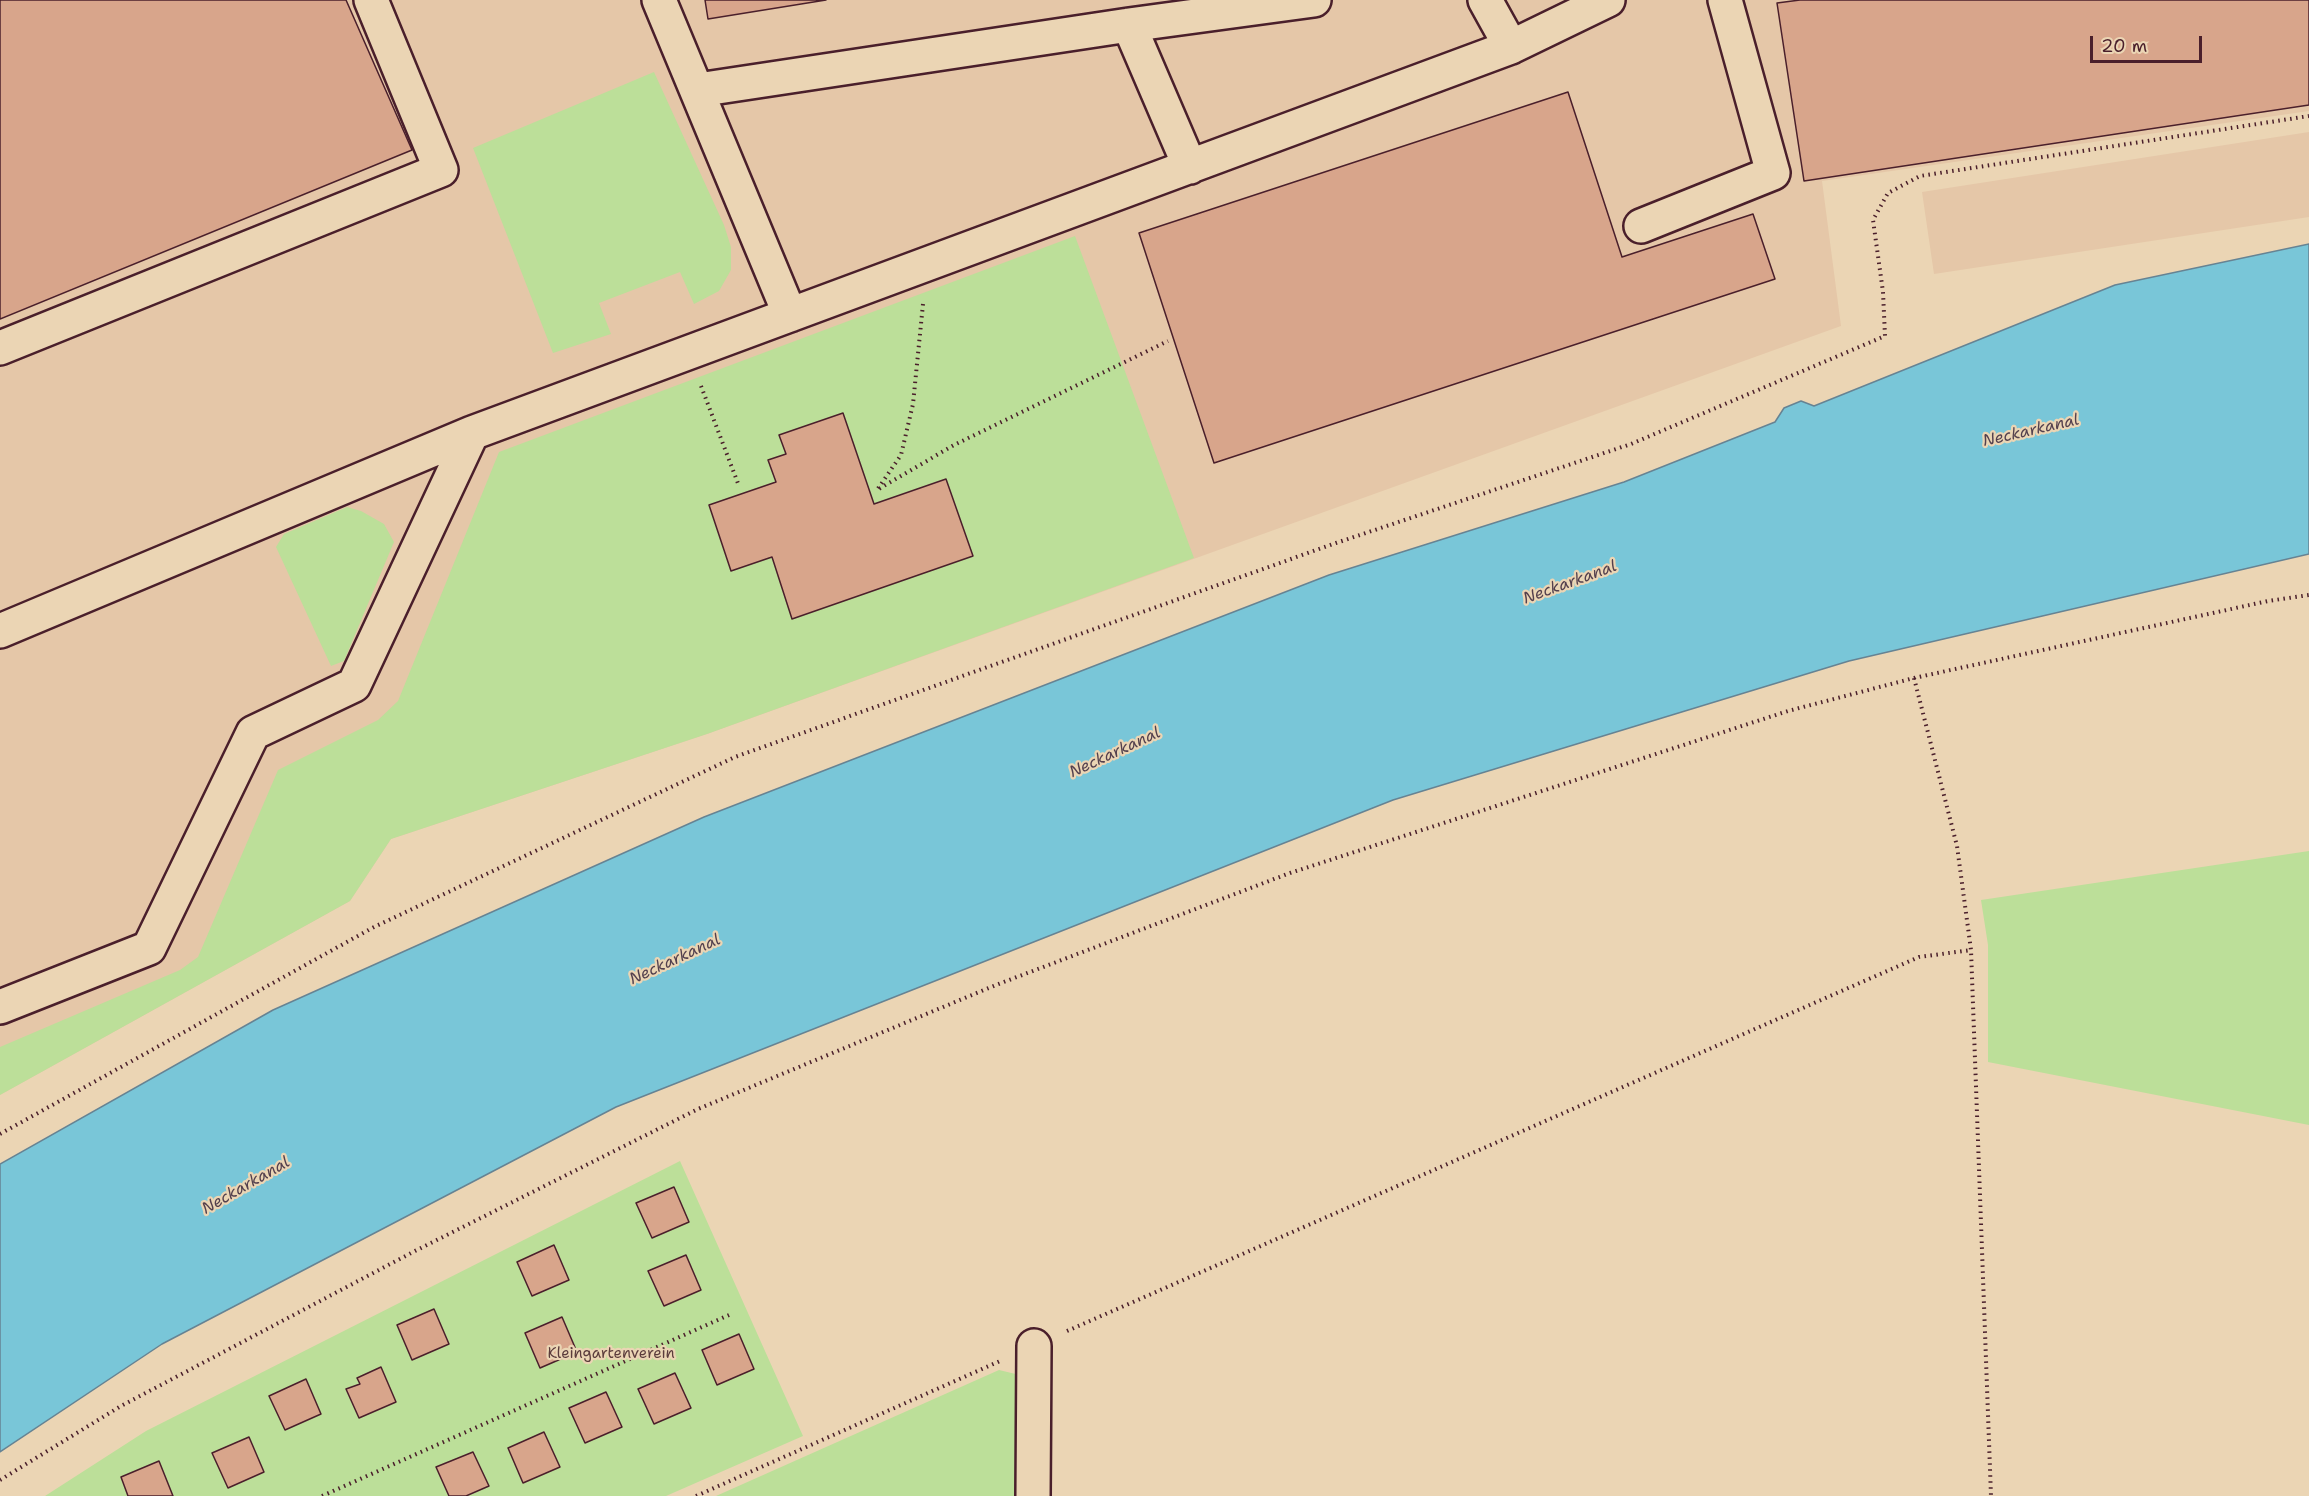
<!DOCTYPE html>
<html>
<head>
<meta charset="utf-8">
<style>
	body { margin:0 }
	#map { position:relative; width:2309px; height:1496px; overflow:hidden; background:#ebd5b4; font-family:"Shantell Sans",sans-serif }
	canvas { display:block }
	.scale { position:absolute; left:2090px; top:36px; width:112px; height:27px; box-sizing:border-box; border:3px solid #4a1f2b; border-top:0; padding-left:8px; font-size:18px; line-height:21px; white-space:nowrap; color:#4a1f2b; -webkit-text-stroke:4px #ebd5b4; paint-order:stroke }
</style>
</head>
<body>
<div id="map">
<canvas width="2309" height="1496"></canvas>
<div class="scale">20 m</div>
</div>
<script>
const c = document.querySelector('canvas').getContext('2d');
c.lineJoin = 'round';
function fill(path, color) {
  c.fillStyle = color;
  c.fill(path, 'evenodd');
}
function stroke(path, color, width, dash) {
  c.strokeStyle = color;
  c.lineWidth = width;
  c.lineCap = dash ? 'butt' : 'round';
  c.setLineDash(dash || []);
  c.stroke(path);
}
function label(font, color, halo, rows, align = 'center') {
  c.font = font + ' "Shantell Sans",sans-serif';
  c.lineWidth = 4.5;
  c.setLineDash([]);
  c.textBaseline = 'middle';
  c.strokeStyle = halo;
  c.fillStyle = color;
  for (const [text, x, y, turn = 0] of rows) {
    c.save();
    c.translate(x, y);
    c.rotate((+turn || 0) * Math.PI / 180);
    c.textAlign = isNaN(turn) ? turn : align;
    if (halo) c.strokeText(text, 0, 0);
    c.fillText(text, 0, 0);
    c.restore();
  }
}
const built = new Path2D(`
	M0 0H2309V111L1822 181 1841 326 707 734 391 839 350 901 0 1095Z
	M2309 132V217L1934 274 1922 192Z`);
const green = new Path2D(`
	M654 72 724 225 731 247V270L719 291 694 304 680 272 599 303 611 334 553 353 473 148Z
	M1075 236 1194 558 707 734 391 839 350 901 0 1095V1047L180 970 198 957 278 770 378 720 398 701 499 452Z
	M347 507 361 511 384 524 394 542 344 661 331 666 276 547 284 534Z
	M2309 851V1125L1988 1062V945L1981 900Z
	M680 1161 803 1436 666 1496H45L146 1431Z
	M999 1370 1024 1376 1025 1496H716Z`);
const water = new Path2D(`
	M2309 244V554L1849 661 1393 800 616 1107 162 1344 0 1452V1164L273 1010 704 817 1329 575 1624 482 1775 422 1784 408 1801 401 1814 406 2115 285Z`);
const building = new Path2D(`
	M0 0H346L412 150 0 319Z
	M705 0H826L708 19Z
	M1800 0H2309V105L1804 181 1777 3Z
	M1568 92 1622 257 1753 214 1775 279 1214 463 1139 233Z
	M843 413 874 504 946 479 973 556 792 619 772 557 731 571 709 505 776 482 768 460 786 454 779 435Z
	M674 1187 689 1222 652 1238 636 1203Z
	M554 1245 569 1280 532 1296 517 1262Z
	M686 1255 701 1290 664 1306 648 1271Z
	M434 1309 449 1344 412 1360 397 1325Z
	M562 1317 577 1352 540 1368 525 1333Z
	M739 1334 754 1369 717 1385 702 1350Z
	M381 1367 396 1402 359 1418 346 1389 360 1384 357 1378Z
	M675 1373 691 1408 654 1424 638 1389Z
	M306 1379 321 1414 285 1430 269 1396Z
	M606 1392 622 1427 585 1443 569 1408Z
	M544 1432 560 1467 523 1483 508 1448Z
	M249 1437 264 1472 228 1488 212 1453Z
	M473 1452 489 1486 466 1496H449L436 1467Z
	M159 1461 173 1496H128L121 1477Z`);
const path = new Path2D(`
	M923 304 913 404 901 455 877 490 954 445 1168 341
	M701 386 739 486
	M1914 678 1957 846 1971 950 1991 1496
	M0 1134 374 927 735 757 1336 543 1631 444 1885 336 1883 292 1873 220 1888 193 1920 176 2309 116
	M1067 1331 1919 957 1971 950
	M0 1480 121 1406 413 1252 698 1109 996 985 1290 873 1788 711 1914 678 2268 601 2309 595
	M322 1496 729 1315
	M696 1496 1000 1361`);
const minor = new Path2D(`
	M659 0 790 315
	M1485 0 1511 47
	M1129 25 1190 167
	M698 90 1129 25 1314 0
	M1641 226 1773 173 1725 0
	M0 348 441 170 371 0
	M0 631 472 433 1511 47 1608 0
	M0 1007 149 948 253 733 354 685 472 433
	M1033 1496 1034 1346`);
const parkNames = [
	["Kleingartenverein",611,1354]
];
const waterNames = [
	["Neckarkanal",2031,431,-13],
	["Neckarkanal",1570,583,-20],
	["Neckarkanal",1115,753,-25],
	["Neckarkanal",675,960,-25],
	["Neckarkanal",246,1186,-30]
];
fill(built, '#e5c7a8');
fill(green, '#bcdf99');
fill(water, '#79c6d8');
stroke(water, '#668393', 1.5);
fill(building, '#d8a58b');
stroke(building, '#4a1f2b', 1.5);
stroke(minor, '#4a1f2b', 38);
stroke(path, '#4a1f2b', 4, [1.5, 4.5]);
stroke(minor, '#ebd5b4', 33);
label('15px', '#5b3c3c', '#ebd5b4', parkNames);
label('italic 16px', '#53404e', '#ebd5b4', waterNames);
</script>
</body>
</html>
